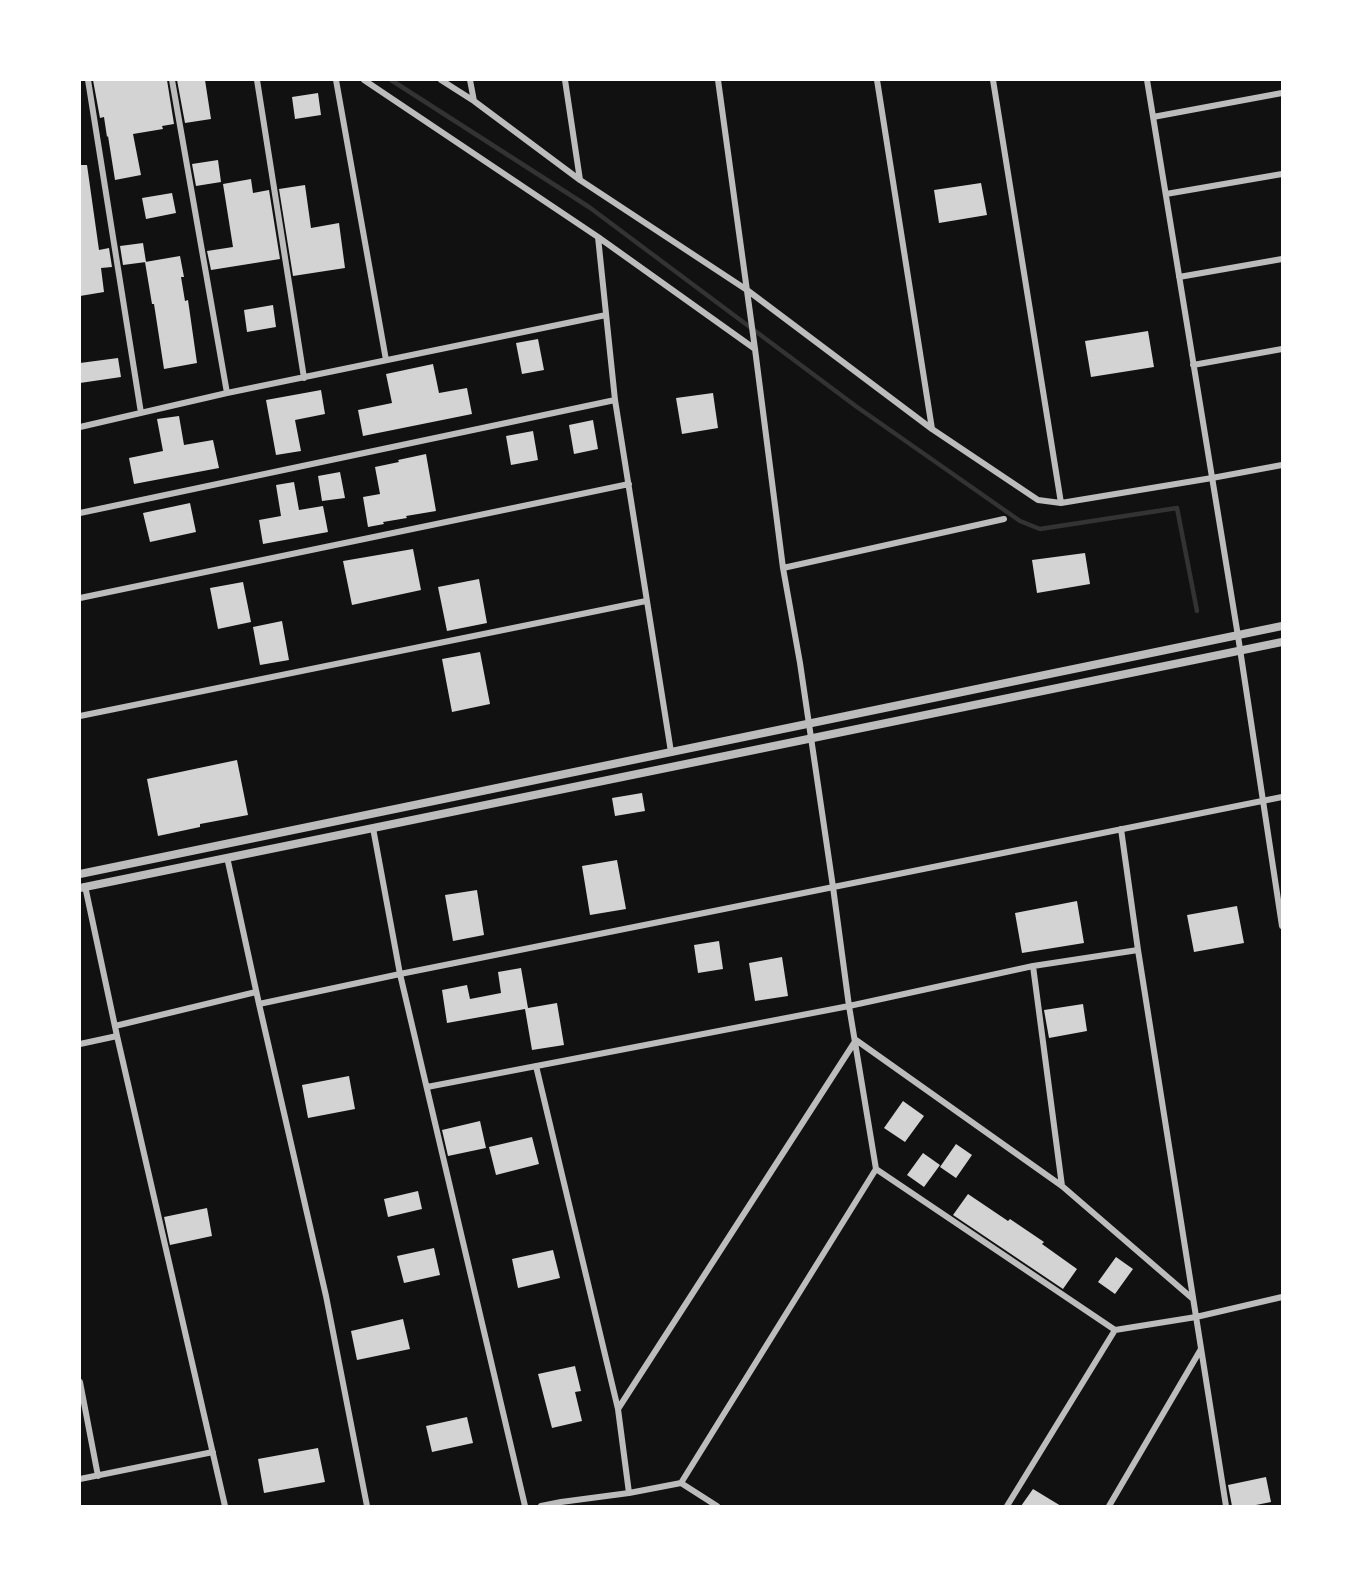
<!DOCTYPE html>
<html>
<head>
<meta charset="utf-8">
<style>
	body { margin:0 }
	#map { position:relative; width:1362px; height:1586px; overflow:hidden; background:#111; font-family:Literata,serif }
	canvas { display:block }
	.frame { position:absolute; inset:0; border:81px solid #fff; pointer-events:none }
</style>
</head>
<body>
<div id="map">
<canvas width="1362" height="1586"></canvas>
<div class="frame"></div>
</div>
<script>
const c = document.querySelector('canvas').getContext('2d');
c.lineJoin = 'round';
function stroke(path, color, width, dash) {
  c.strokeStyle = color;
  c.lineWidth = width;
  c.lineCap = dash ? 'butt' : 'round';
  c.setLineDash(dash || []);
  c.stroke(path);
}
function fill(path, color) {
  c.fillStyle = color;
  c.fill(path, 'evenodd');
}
const stream = new Path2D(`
	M391 80 589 207 857 407 1020 521 1040 529 1177 508 1197 611`);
const building = new Path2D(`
	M93 80H167L174 124 162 126 163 129 133 134 141 175 115 180 108 136 107 137 104 117 100 118Z
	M177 80H205L211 119 185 123Z
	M318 93 321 115 295 119 292 97Z
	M218 160 221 182 196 186 192 164Z
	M80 165H87L99 250 109 248 112 267 101 268 104 292 80 296Z
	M251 179 253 193 269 190 280 259 211 270 207 251 233 247 223 184Z
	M981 183 987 215 939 223 934 190Z
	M305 185 311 228 339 223 345 268 293 276 279 189Z
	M172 193 176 213 146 219 142 198Z
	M143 243 146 262 123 265 120 246Z
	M180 256 184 277H181L185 301 188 300 197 363 164 369 154 304H152L145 262Z
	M273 305 276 327 247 332 244 310Z
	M1148 331 1154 367 1091 377 1085 341Z
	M538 339 544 370 522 374 516 343Z
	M118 358 121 377 80 383V363Z
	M433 364 439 393 467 388 472 414 363 436 358 410 392 403 386 374Z
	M321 390 325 414 295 420 301 451 276 455 266 400Z
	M713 393 718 428 682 434 676 398Z
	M179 416 184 445 213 440 219 468 134 484 129 458 163 451 157 419Z
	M593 420 598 449 574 454 569 425Z
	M533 431 538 460 511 465 506 436Z
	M426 454 436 511 406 516 407 518 383 522 384 524 368 527 363 497 380 494 375 467 399 462 398 460Z
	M340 472 345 498 322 501 318 476Z
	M294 482 299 510 323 506 328 532 263 544 259 520 281 516 276 485Z
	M190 503 196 532 150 542 143 513Z
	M413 549 421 590 352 605 343 561Z
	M1085 553 1090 584 1037 593 1032 560Z
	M479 579 487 623 447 631 438 587Z
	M243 582 251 622 218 629 210 588Z
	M282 621 289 660 260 665 253 627Z
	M480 652 490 704 452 712 442 659Z
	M237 760 248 815 200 824V827L158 836 147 779Z
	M642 793 645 811 615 816 612 798Z
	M617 860 626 909 590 915 582 866Z
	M477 890 484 935 453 941 445 895Z
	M1077 901 1084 943 1022 953 1015 913Z
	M1237 906 1244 943 1194 952 1187 915Z
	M719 941 723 969 698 973 694 945Z
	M782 957 788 996 755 1001 749 963Z
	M521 968 528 1008 557 1003 564 1045 532 1050 525 1009 447 1023 442 990 467 985 470 999 501 993 498 972Z
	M1083 1004 1087 1031 1049 1038 1044 1010Z
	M349 1076 355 1109 308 1118 302 1085Z
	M903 1101 924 1116 905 1142 884 1128Z
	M480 1121 486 1148 448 1156 442 1130Z
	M532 1137 539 1164 496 1175 489 1147Z
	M956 1144 972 1155 956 1178 940 1167Z
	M923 1153 940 1165 924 1187 907 1175Z
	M418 1191 422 1209 388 1217 384 1199Z
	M968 1194 1008 1221 1010 1219 1044 1242 1042 1244 1077 1269 1063 1289 953 1215Z
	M207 1208 212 1236 170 1245 164 1217Z
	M434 1248 440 1275 404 1283 397 1256Z
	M553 1250 560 1278 518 1288 512 1259Z
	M1116 1257 1133 1269 1115 1294 1098 1282Z
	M403 1319 410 1349 357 1360 351 1331Z
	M575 1366 581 1391 575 1392 582 1421 552 1428 538 1374Z
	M467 1417 473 1443 432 1452 426 1426Z
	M318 1448 325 1482 264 1493 258 1459Z
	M1266 1477 1271 1502 1251 1506H1232L1228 1485Z
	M1033 1489 1061 1506H1021Z`);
const minor = new Path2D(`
	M88 80 141 413
	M172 80 227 393
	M257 80 304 378
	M336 80 386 360
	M364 80 598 237 755 349
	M441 80 474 101 580 180 747 290 932 429 1038 500 1061 503 1212 478 1282 465
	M470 80 474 101
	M565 80 580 180
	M718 80 755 349 783 568 800 663 833 887 849 1006 876 1169
	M877 80 932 429
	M993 80 1061 503
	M1147 80 1238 636 1282 926
	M1153 117 1282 93
	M1166 194 1282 174
	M598 237 615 400 671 752
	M1179 277 1282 259
	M1193 365 1282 349
	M80 427 227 393 606 315
	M80 513 615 400
	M783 568 1004 519
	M80 598 629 484
	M80 716 646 601
	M373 828 400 974 525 1506
	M1121 829 1138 950 1226 1506
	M227 857 259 1004 326 1296 367 1506
	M85 886 117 1036 225 1506
	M1033 966 1062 1186
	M259 1004 400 974 1282 797
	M115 1026 256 992
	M80 1044 117 1036
	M536 1066 618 1409
	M427 1087 849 1006 1033 966 1138 950
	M1115 1330 1196 1317 1282 1297
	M80 1382 98 1476
	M80 1479 213 1452
	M681 1483 876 1169 1115 1330 1007 1506
	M629 1493 618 1409 856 1040 1062 1186 1193 1299
	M541 1506 561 1502 629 1493 681 1483 717 1506
	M1109 1506 1201 1349`);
const tertiary = new Path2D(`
	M80 874 1282 626
	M80 888 1282 642`);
stroke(stream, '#333', 4.5);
fill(building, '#d3d3d3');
stroke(minor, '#bcbcbc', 6);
stroke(tertiary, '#bcbcbc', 8);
</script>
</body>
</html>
